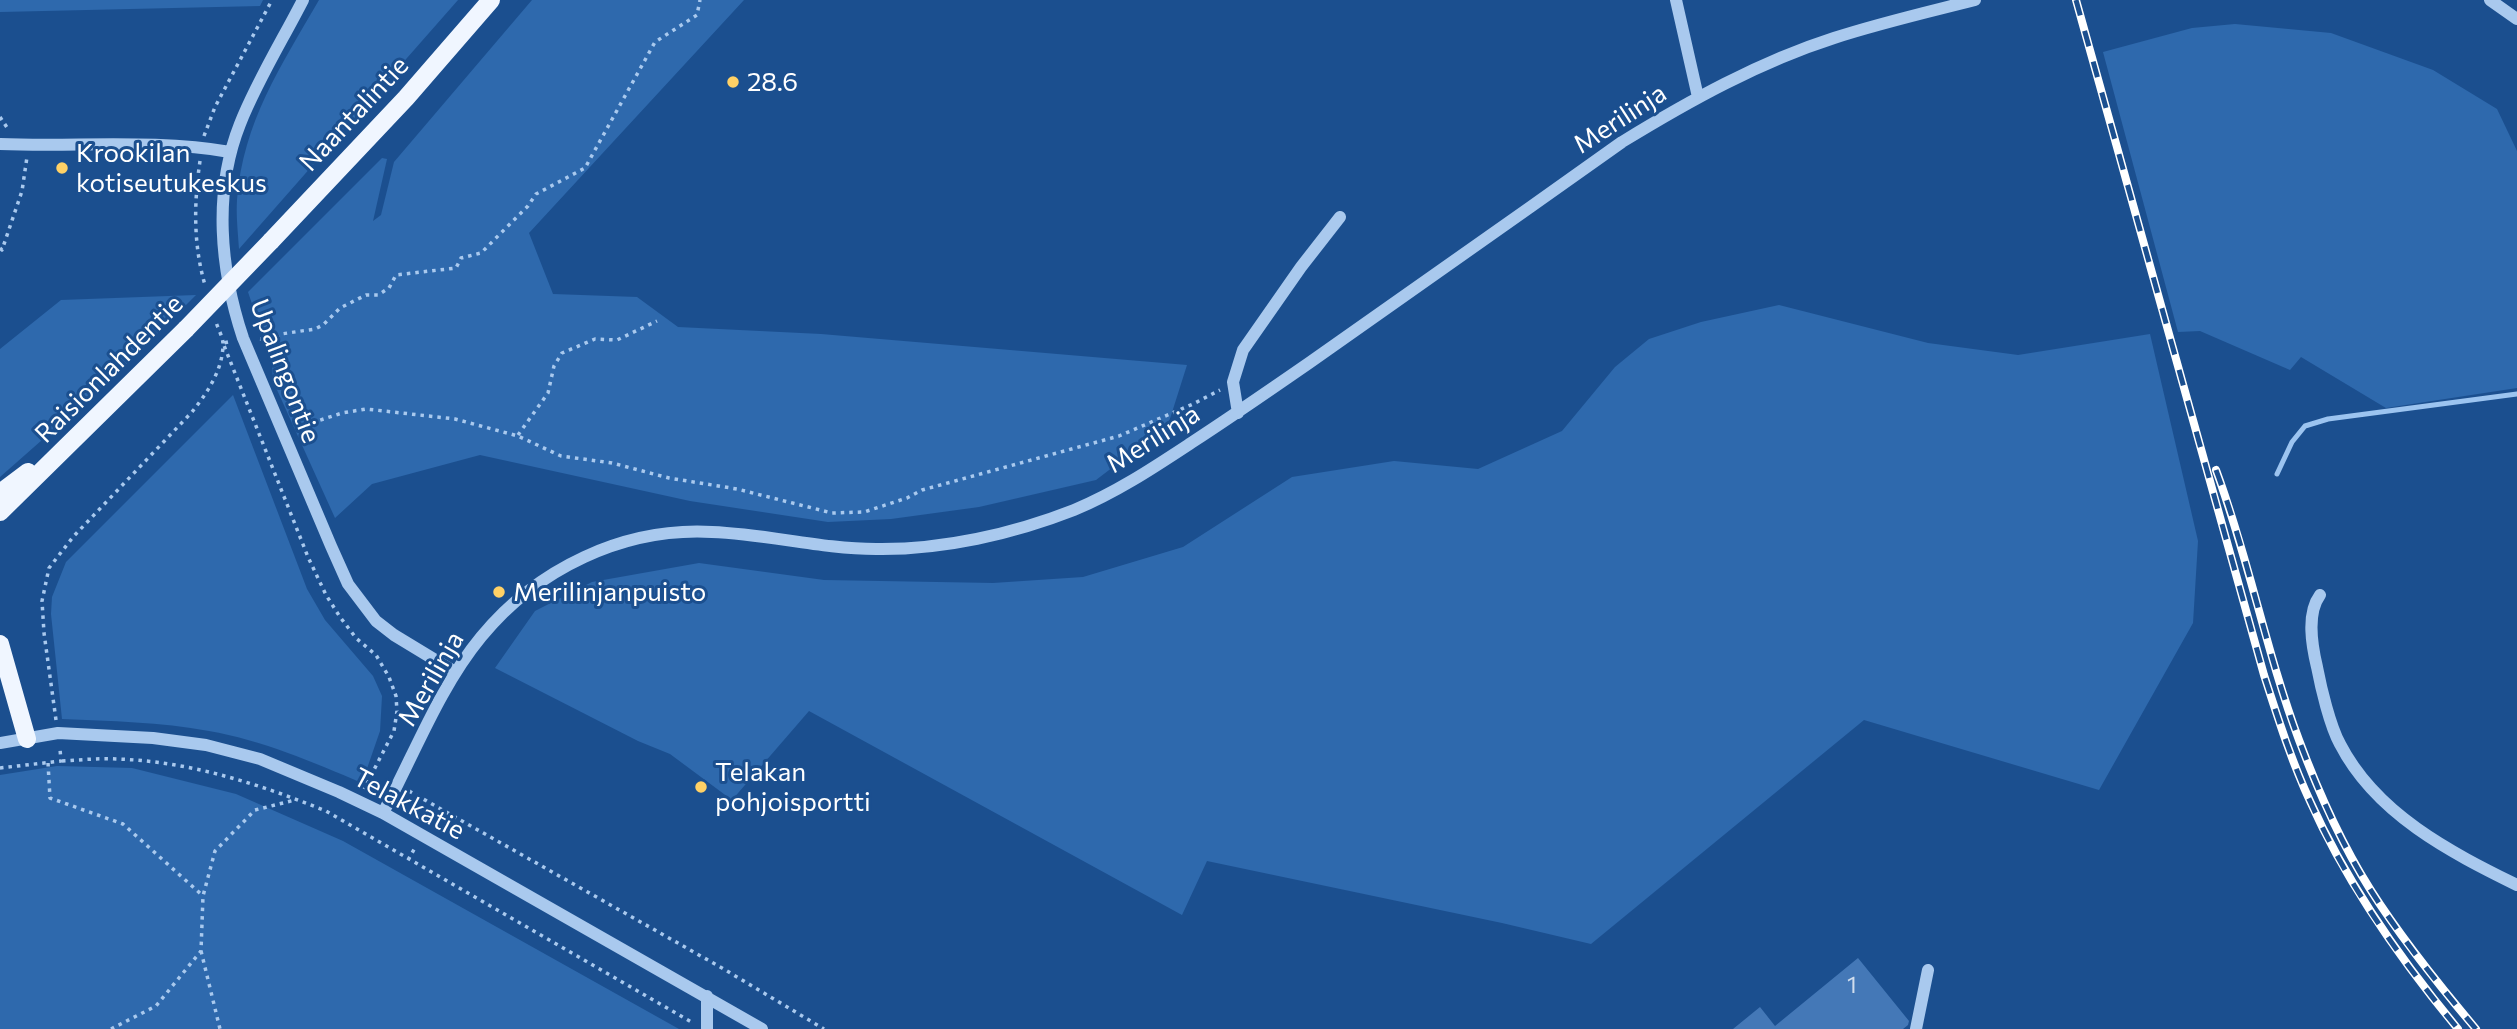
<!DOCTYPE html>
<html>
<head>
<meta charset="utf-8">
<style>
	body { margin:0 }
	canvas { display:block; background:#1b4f8f }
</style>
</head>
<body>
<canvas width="2517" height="1029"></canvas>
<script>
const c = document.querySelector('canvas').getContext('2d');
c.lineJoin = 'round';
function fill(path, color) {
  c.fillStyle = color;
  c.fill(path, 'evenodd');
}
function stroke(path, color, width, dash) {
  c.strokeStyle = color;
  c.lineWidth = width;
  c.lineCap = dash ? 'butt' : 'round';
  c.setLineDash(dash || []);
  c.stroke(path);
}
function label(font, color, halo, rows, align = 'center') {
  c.font = font + ' Commissioner,sans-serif';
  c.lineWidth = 6;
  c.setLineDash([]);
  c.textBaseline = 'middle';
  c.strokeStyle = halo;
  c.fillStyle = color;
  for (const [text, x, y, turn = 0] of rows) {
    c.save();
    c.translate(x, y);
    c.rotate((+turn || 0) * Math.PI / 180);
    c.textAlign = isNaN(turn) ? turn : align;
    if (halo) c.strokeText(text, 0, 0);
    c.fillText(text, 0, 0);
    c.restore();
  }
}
const green = new Path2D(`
	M0 0H263L260 6 0 12Z
	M319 0H458L239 249C238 233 236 216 237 200 243 122 281 66 319 0Z
	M532 0H744L529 233 553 294 637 297 678 327 821 334 1187 365 1168 425 1096 480 979 507 891 519 828 522 690 501 480 455 372 484 335 518 273 381 272 363 248 292 382 158 387 159 373 221 381 215 394 162Z
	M2235 24 2331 33 2433 70 2497 109 2517 151V388L2386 408 2301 357 2290 370 2200 331 2178 332 2103 52 2192 28Z
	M196 295 118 373 0 477V349L61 300Z
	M1779 305 1928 343 2018 355 2150 334 2198 541 2193 623 2099 790 1864 720 1591 944 1502 923 1207 861 1182 915 809 711 732 800 670 754 638 741 495 668 535 611 592 582 699 563 824 580 993 583 1083 577 1183 547 1292 477 1394 461 1478 469 1562 431 1615 367 1649 339 1701 322Z
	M233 395 307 589 325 620 373 676 382 696 380 731 362 783C313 762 261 740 209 731 160 722 111 721 62 719L51 614 52 597 66 562Z
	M57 766 132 768 236 794 343 841 679 1029H0V775Z`);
const stream = new Path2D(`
	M2277 474 2292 442 2305 426 2328 419 2517 394`);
const building = new Path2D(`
	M1858 958 1909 1021 1908 1025 1903 1029H1733L1760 1007 1775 1026Z`);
const path = new Path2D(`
	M0 117 8 129
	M204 136 215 107 272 0
	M200 161C194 202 193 244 205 285
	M0 248 2 250 22 191 27 157
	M260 339 272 340 281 334 315 329 323 325 340 308 366 295H378L389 288 396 275 456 268 461 258 481 253 528 206 536 194 585 168 655 42 697 15 700 0
	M228 342 223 343 308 557 326 595 340 617 356 638 376 655 389 677 396 696 397 711 394 731 364 789
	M296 428 342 413 366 409 455 419 518 436 561 456 612 463 669 478 737 489 832 513 864 512 907 498 922 490 1119 436 1193 404 1220 390
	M518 435 548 393 554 366 562 353 595 339 617 340 657 321
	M56 720 44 633 42 601 49 568 73 537 192 412C207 393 223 370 223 344 223 337 218 329 216 322
	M62 761C80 760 98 758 116 759 189 761 259 784 326 811L693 1023
	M48 763 50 798 123 824 202 895
	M0 768 61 761 60 749
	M409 791 722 968 824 1029
	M408 860 416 846
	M201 951 220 1029
	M111 1029 156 1006 201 951 203 896 215 851 255 810 295 800`);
const minor = new Path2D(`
	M303 0C282 41 257 81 240 124 213 192 220 269 243 338L331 546 348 584 376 621 394 635 455 672
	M1676 0 1698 97
	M2490 0 2517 19
	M0 144C77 147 155 139 230 152
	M1238 413 1233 382 1243 350 1301 267 1340 217
	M2320 595C2306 614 2312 646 2317 667 2321 688 2330 726 2340 744 2376 814 2450 852 2517 885
	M0 743 58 733 153 738 206 745 260 759 339 792 383 813 762 1029
	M383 813C414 755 439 688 481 637 537 569 623 527 712 532 767 534 821 549 876 549 942 550 1013 534 1074 510 1117 492 1153 468 1191 443 1231 417 1270 390 1309 363 1414 289 1518 216 1622 142 1689 101 1759 62 1834 38 1880 23 1928 12 1975 0
	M707 996V1029
	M1916 1029 1928 970`);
const major = new Path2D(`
	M271 241 406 98 491 0
	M0 493 28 472
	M0 512 186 329
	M0 644 27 739`);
const rail = new Path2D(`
	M2076 0 2264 675C2278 718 2291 760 2310 801 2347 884 2400 959 2458 1029
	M2216 470C2249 559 2266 652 2299 740 2318 791 2341 843 2370 889 2401 938 2438 984 2476 1029`);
const majorBridge = new Path2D(`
	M186 329 271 241`);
const markers = [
	[733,82,7,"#ffd166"],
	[62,168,7,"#ffd166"],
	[499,592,7,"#ffd166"],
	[701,787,7,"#ffd166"]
];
const numberNames = [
	["1",1852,985]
];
const poiNames = [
	["28.6",747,82],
	["Krookilan",76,153],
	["kotiseutukeskus",76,183],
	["Merilinjanpuisto",513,592],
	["Telakan",715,772],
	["pohjoisportti",715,802]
];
const streetNames = [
	["Naantalintie",354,114,-47],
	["Merilinja",1620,119,-33],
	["Raisionlahdentie",109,369,-45],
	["Upalingontie",285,371,69],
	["Merilinja",1153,439,-32],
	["Merilinja",431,679,-60],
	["Telakkatie",409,804,28]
];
fill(green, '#2e69ad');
stroke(stream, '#9cc4f0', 5);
fill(building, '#4478b7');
stroke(path, '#a9c9ee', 3.5, [3.5, 5]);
stroke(minor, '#a9c9ee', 12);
stroke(major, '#f0f6ff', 18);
stroke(rail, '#fff', 8);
stroke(rail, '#1b4f8f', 5, [16]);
stroke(majorBridge, '#f0f6ff', 18);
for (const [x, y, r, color] of markers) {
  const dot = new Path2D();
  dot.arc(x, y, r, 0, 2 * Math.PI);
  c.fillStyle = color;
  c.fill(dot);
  stroke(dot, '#1b4f8f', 2.5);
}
label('23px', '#d0dded', null, numberNames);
label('26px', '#fff', '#1b4f8f', poiNames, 'left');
label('26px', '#fff', '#1b4f8f', streetNames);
</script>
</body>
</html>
